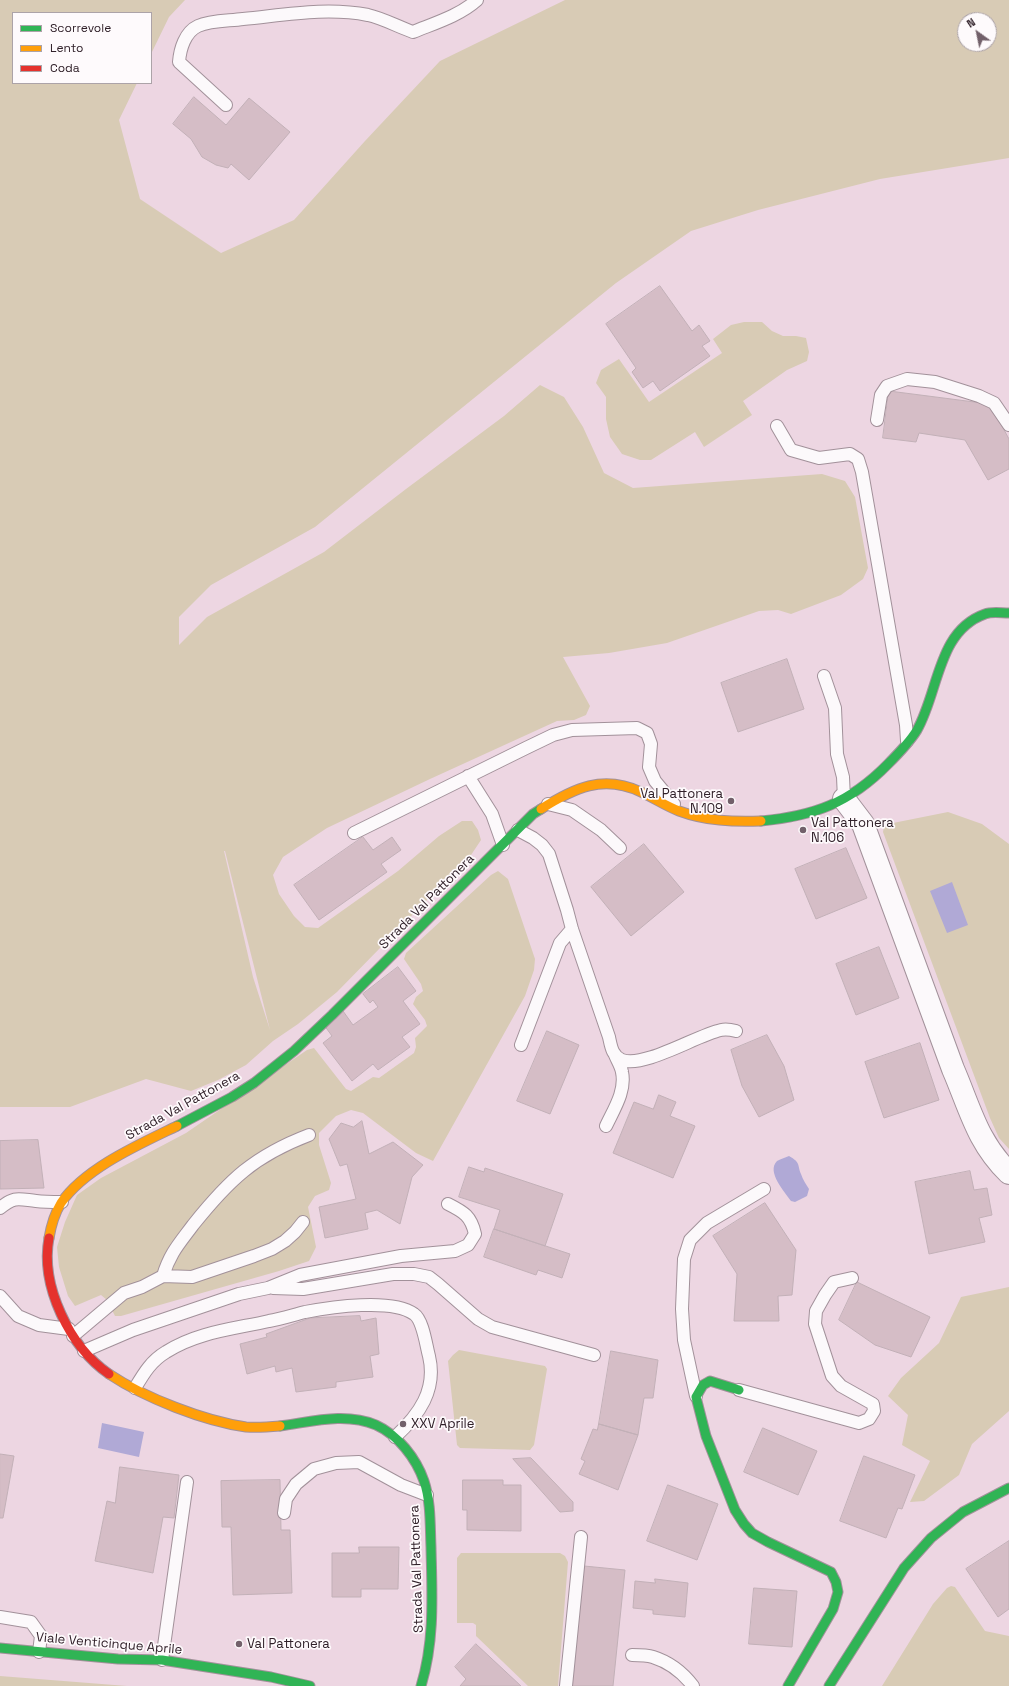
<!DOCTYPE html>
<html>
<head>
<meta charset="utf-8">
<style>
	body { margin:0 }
	#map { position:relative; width:1009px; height:1686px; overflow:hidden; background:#edd6e2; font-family:"Space Grotesk",sans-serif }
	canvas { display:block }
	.legend { position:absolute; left:12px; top:12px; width:140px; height:72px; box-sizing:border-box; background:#fefafc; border:1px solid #aca3a8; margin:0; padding:5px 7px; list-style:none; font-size:12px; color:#302029 }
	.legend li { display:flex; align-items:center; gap:8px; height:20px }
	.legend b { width:20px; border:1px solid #aca3a8 }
	.north { position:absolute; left:957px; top:12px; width:40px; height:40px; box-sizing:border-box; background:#fefafc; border:1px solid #aca3a8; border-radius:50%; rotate:327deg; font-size:11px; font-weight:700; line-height:16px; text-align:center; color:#302029 }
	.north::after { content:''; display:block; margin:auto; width:14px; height:18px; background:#72606a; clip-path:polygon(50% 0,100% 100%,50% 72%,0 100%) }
</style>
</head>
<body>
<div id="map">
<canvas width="1009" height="1686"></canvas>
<ul class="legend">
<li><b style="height:5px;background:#30b455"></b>Scorrevole</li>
<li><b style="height:5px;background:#ff9f0a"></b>Lento</li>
<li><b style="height:5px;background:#e5322d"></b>Coda</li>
</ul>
<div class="north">N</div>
</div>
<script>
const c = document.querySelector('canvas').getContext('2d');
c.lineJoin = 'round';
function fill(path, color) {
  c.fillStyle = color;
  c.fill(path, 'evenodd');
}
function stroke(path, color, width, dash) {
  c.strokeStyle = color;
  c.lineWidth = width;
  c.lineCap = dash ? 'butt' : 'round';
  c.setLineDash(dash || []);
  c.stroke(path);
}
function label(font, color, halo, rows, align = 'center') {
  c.font = font + ' "Space Grotesk",sans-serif';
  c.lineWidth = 3.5;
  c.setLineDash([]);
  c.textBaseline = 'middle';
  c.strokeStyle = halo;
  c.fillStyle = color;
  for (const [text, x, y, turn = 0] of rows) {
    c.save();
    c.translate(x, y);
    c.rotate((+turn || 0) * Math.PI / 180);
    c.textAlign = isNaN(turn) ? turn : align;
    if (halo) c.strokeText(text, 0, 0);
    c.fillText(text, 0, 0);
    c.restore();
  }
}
const green = new Path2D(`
	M0 0H185L169 17 151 54V13H13V83H137L119 120 140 199 221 253 294 220 365 141 440 61 565 0H1009V158L880 179 758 210 691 231 616 283 315 527 211 585 179 617V645L207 617 324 552 406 489 504 416 540 385 564 397 583 427 604 473 633 488 822 474 845 481 855 497 868 568 863 579 841 595 791 614 778 610 759 611 667 643 609 653 563 657 590 706 586 715 574 720 557 721 430 779 327 828 283 857 273 875 279 894 294 916 305 927 318 928 398 871 439 836 462 821H472L478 830 481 840 471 855 337 992 298 1024 273 1041 246 1065 218 1080 191 1091 146 1079 70 1107H0ZM965 20H989V44H965ZM224 851H225L270 1030 253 977Z
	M744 322H762L772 331 783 336H796L806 338 809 352 807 361 787 370 743 401 752 415 704 447 695 432 651 460H640L622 454 610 437 606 419V397L596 383 601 370 619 359 649 402 722 353 713 339 731 325Z
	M948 812 982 824 1009 844V1149L999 1138 990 1118 883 832 884 827 888 824Z
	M498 871 508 879 535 959 534 970 525 996 433 1161 416 1153 363 1113 351 1110 336 1116 319 1133V1145L331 1183 329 1190 315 1196 308 1207 316 1247 309 1261 279 1271 121 1316H115L107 1300 101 1295 75 1306 68 1296 59 1267 57 1247 65 1222 77 1195 101 1178 186 1133 307 1050 314 1048 346 1089 351 1091 373 1077 379 1078 414 1053 416 1047 415 1038 427 1026 425 1020 413 1004 416 997 423 991 421 984 404 959 406 953 491 875Z
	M1009 1287V1411L972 1444 959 1475 924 1501 910 1502 930 1461 902 1445 908 1415 888 1396 901 1378 939 1343 961 1297Z
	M459 1350 545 1366 547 1369 534 1445 530 1450 460 1448 457 1445 448 1361 453 1355Z
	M461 1553H560L565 1556 568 1562 558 1686H528L476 1636V1625L473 1623H457V1558Z
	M951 1586 955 1587 985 1631 1009 1636V1686H882L933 1604 947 1588Z
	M0 1676 127 1686H0Z`);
const water = new Path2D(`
	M952 882 968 925 947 933 930 891Z
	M789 1156C801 1163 797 1164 801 1174 803 1180 806 1184 809 1189L807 1196 795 1202 791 1201C785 1192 766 1172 777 1161 780 1159 785 1158 789 1156Z
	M102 1423 144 1432 139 1457 98 1448Z`);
const building = new Path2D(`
	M194 97 226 125 249 98 290 132 249 180 231 164 228 168 216 165 202 157 191 139 173 124Z
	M660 286 692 331 699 325 710 341 702 346 710 356 660 391 653 381 643 388 632 372 636 368 606 324Z
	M889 391 990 404 1009 439V469L988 480 965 440 919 433 916 442 883 438Z
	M787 659 804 709 738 732 721 683Z
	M363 837 373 850 392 837 401 850 381 864 387 872 319 920 294 885Z
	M644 844 684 892 631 936 591 887Z
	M846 848 867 898 816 919 795 869Z
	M879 947 899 998 856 1015 836 964Z
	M398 967 416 991 403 1001 420 1024 402 1037 410 1047 378 1070 373 1064 352 1081 323 1043 332 1036 324 1025 343 1011 353 1025 378 1007 373 1000 370 1003 363 994Z
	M547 1031 579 1045 550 1114 517 1101Z
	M767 1035 784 1066 794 1100 759 1117 742 1086 731 1050Z
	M920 1043 939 1100 884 1118 865 1062Z
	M659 1095 676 1102 670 1116 695 1126 673 1178 613 1153 634 1102 653 1109Z
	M362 1121 369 1154 393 1142 423 1165 412 1177 400 1224 377 1210 365 1213 368 1229 325 1238 319 1207 356 1199 347 1164 340 1166 329 1139 341 1123 353 1127Z
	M38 1140 44 1188 0 1189V1141Z
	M469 1167 484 1172 485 1168 563 1194 545 1246 494 1229 500 1210 459 1197Z
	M970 1171 974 1190 987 1188 992 1215 979 1218 985 1242 929 1254 915 1182Z
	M765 1203 796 1250 792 1295 778 1296 779 1321H734L737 1274 713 1236Z
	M494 1229 570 1254 562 1278 538 1270 536 1275 484 1257Z
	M857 1282 930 1317 911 1357 875 1345 839 1320Z
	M360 1316 361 1321 376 1318 379 1354 370 1356 373 1377 336 1382V1387L296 1392 292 1368 276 1372 275 1366 247 1374 240 1344 267 1337 266 1334 310 1318Z
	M611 1351 658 1360 653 1398H644L638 1435 599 1424Z
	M599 1424 638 1435 618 1490 579 1474 585 1461 581 1459 593 1429 597 1430Z
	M763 1428 817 1451 798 1495 744 1472Z
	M0 1454 14 1456 3 1518H0Z
	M864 1456 915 1475 902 1509 898 1508 886 1538 840 1521Z
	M531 1458 573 1502V1511L560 1512 513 1459Z
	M120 1467 179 1475 174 1518 163 1517 153 1573 95 1561 107 1501 115 1503Z
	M280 1480 281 1530H290L292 1593 233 1595 231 1527H222L221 1481Z
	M463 1480H503V1485H521V1531L467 1530V1510H463Z
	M668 1485 718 1504 697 1560 647 1541Z
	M1009 1541V1609L998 1617 966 1569Z
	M359 1547H399L398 1589H361V1597H332V1553H359Z
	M584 1566 625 1570 613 1686H572Z
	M655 1579 688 1583 685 1617 653 1614V1610L633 1608 635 1581 655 1583Z
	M754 1588 797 1591 792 1647 749 1644Z
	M476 1644 521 1686H460L466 1679 455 1667Z`);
const lane = new Path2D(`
	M226 105 179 62C180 49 185 32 198 26 211 20 230 21 243 19 285 15 326 7 368 15 382 18 399 27 413 32 435 23 459 16 477 0
	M877 420 881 395 887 386 907 379 935 382 979 396 994 403 1009 425
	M777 426 791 450 819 458 850 454 858 459 862 472 906 725 907 741
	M824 676 835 708 837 754 843 777 844 799
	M468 776 492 814 503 845
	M548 804 572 810 601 830 620 848
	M518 830 533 838 542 845 549 854 567 910 572 929 609 1037C611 1046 612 1056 622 1060 645 1068 697 1035 721 1030 726 1029 732 1030 736 1031
	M354 833 526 748 553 735 572 730 637 728 647 733 651 744 649 767 655 781 674 804
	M521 1045 560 943 572 929
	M606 1126C614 1109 626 1091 622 1072 621 1066 617 1060 615 1055
	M0 1208C15 1196 18 1199 36 1201 44 1202 53 1202 62 1202
	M163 1276C170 1253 179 1244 193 1225 229 1180 254 1156 309 1135
	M273 1288 303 1289 393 1274H414L429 1277 438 1284 478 1319 492 1327 594 1355
	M0 1296 18 1316 39 1325 69 1329
	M73 1336 124 1293 142 1287 163 1276 192 1277 254 1256 272 1249 285 1241 295 1232 303 1222
	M84 1351 133 1330 239 1294 268 1288 300 1275 401 1256 455 1251 468 1245 475 1234C471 1216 464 1212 448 1204
	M135 1388C144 1373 151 1361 166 1352 197 1332 234 1329 269 1321 281 1319 293 1315 305 1312 331 1307 392 1298 414 1314 423 1320 426 1345 429 1356 437 1390 419 1415 395 1437
	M739 1390 859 1423 869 1419 874 1411 873 1404 841 1386 832 1376 815 1324 816 1311 825 1295 834 1282 852 1278
	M696 1396 684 1340 682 1309 684 1259 690 1240 707 1223 764 1189
	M284 1513 286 1499 296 1484 314 1469 336 1463 359 1462 401 1485 427 1495
	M0 1617 31 1622 41 1636 39 1652
	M632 1655C638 1655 647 1655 653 1657 669 1662 683 1673 693 1686
	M162 1660 187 1482
	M566 1686 581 1537`);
const street = new Path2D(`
	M844 799 863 824 953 1069C970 1108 977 1142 1009 1173`);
const fast = new Path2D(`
	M761 821C814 816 850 803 888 764 898 754 909 743 917 730 939 692 937 631 985 614 992 611 1001 613 1009 613
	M177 1126 232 1097 254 1083 294 1051 332 1015 533 814 541 809
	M739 1390 710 1381 703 1385 696 1397 706 1436 735 1510 744 1524 752 1533 768 1542 831 1572 836 1582 838 1592 833 1609 788 1686
	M280 1426C311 1422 345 1412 376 1425 398 1435 416 1458 424 1481 431 1502 430 1525 431 1547 432 1594 435 1640 421 1686
	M0 1648 118 1659 162 1660 271 1677 310 1686
	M829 1686 904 1568 931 1538 963 1512 1009 1488`);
const slow = new Path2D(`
	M541 809C574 788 603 774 641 792 654 798 666 806 679 811 706 821 733 822 761 821
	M49 1238C51 1226 55 1213 61 1203 85 1168 140 1144 177 1126
	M109 1374C145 1398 204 1421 246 1427 257 1428 269 1427 280 1426`);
const jam = new Path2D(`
	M49 1238C40 1286 70 1347 109 1374`);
const markers = [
	[731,801,4,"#72606a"],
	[803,830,4,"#72606a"],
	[403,1424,4,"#72606a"],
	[239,1644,4,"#72606a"]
];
const poiNames = [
	["Val Pattonera",723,794,"right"],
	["N.109",723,809,"right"],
	["Val Pattonera",811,823],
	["N.106",811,838],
	["XXV Aprile",411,1424],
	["Val Pattonera",247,1644]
];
const streetNames = [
	["Strada Val Pattonera",427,902,-45],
	["Strada Val Pattonera",183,1106,-29],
	["Strada Val Pattonera",417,1569,-92],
	["Viale Venticinque Aprile",109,1644,5]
];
fill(green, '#d8cbb5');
fill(water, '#b0a9d6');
fill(building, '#d5bdc6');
stroke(building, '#c2b0b7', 1);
stroke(lane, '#a2919a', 14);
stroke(street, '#a2919a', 24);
stroke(fast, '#a2919a', 11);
stroke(slow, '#a2919a', 11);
stroke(jam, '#a2919a', 11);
stroke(lane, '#fcf9fb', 12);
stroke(street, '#fcf9fb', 22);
stroke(fast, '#30b455', 9);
stroke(slow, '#ff9f0a', 9);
stroke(jam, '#e5322d', 9);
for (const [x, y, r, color] of markers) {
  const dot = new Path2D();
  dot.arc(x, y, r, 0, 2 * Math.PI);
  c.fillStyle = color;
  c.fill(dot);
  stroke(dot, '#fefafc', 1.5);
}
label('13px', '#302029', '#fefafc', poiNames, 'left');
label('13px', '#302029', '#fefafc', streetNames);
</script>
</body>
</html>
